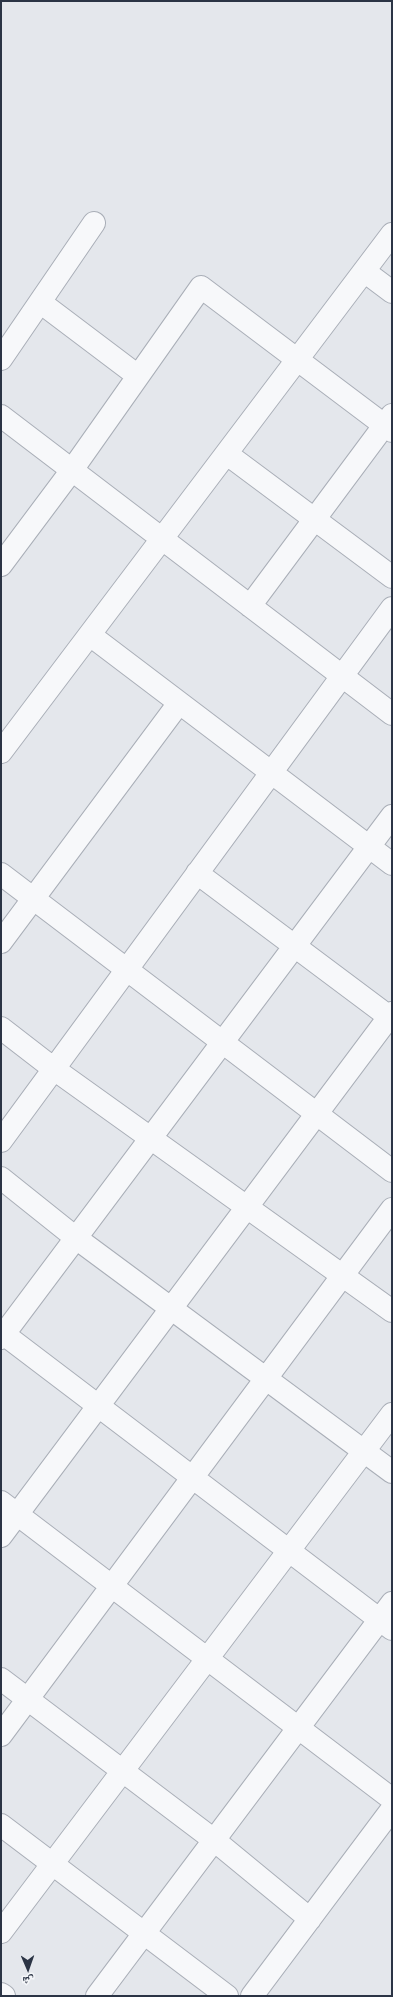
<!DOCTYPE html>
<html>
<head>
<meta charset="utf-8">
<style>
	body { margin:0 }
	#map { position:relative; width:393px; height:1997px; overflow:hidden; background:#e4e7ec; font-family:Montserrat,"Noto Naskh Arabic",sans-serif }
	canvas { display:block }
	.frame { position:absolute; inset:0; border:2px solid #2b3445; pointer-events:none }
	.north { position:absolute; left:8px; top:1949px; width:40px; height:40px; -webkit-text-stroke:3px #f4f6f9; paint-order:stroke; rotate:178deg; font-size:11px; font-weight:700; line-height:16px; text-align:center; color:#2b3445 }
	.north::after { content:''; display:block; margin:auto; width:14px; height:18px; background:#2b3445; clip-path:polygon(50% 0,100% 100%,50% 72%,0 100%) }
</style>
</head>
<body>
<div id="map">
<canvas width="393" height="1997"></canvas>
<div class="frame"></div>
<div class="north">ش</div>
</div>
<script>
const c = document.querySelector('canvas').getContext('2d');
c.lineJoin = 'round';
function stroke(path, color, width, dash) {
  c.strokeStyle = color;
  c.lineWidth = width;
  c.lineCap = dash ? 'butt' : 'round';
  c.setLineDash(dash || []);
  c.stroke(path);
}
const minor = new Path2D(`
	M364 271 392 292
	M40 302 138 376
	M1 359 94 223
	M1 416 392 714
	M227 454 392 577
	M1 565 72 470 201 287 392 431
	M250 606 392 415
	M90 635 392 864
	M1 752 392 234
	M197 873 392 1019
	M1 874 392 1171
	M1 942 179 703
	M1 1028 54 1069 392 1311
	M1 1141 392 608
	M1 1178 76 1238 392 1472
	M1 1332 392 1629
	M1 1338 392 816
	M1 1502 392 1799
	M1 1536 392 1013
	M1 1679 214 1840 310 1919
	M1 1735 392 1209
	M1 1825 227 1996
	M1 1932 392 1414
	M1 1994 4 1996
	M97 1996 392 1603
	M252 1996 392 1809`);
stroke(minor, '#a9aeb7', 24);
stroke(minor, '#f7f8fa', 22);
</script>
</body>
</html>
